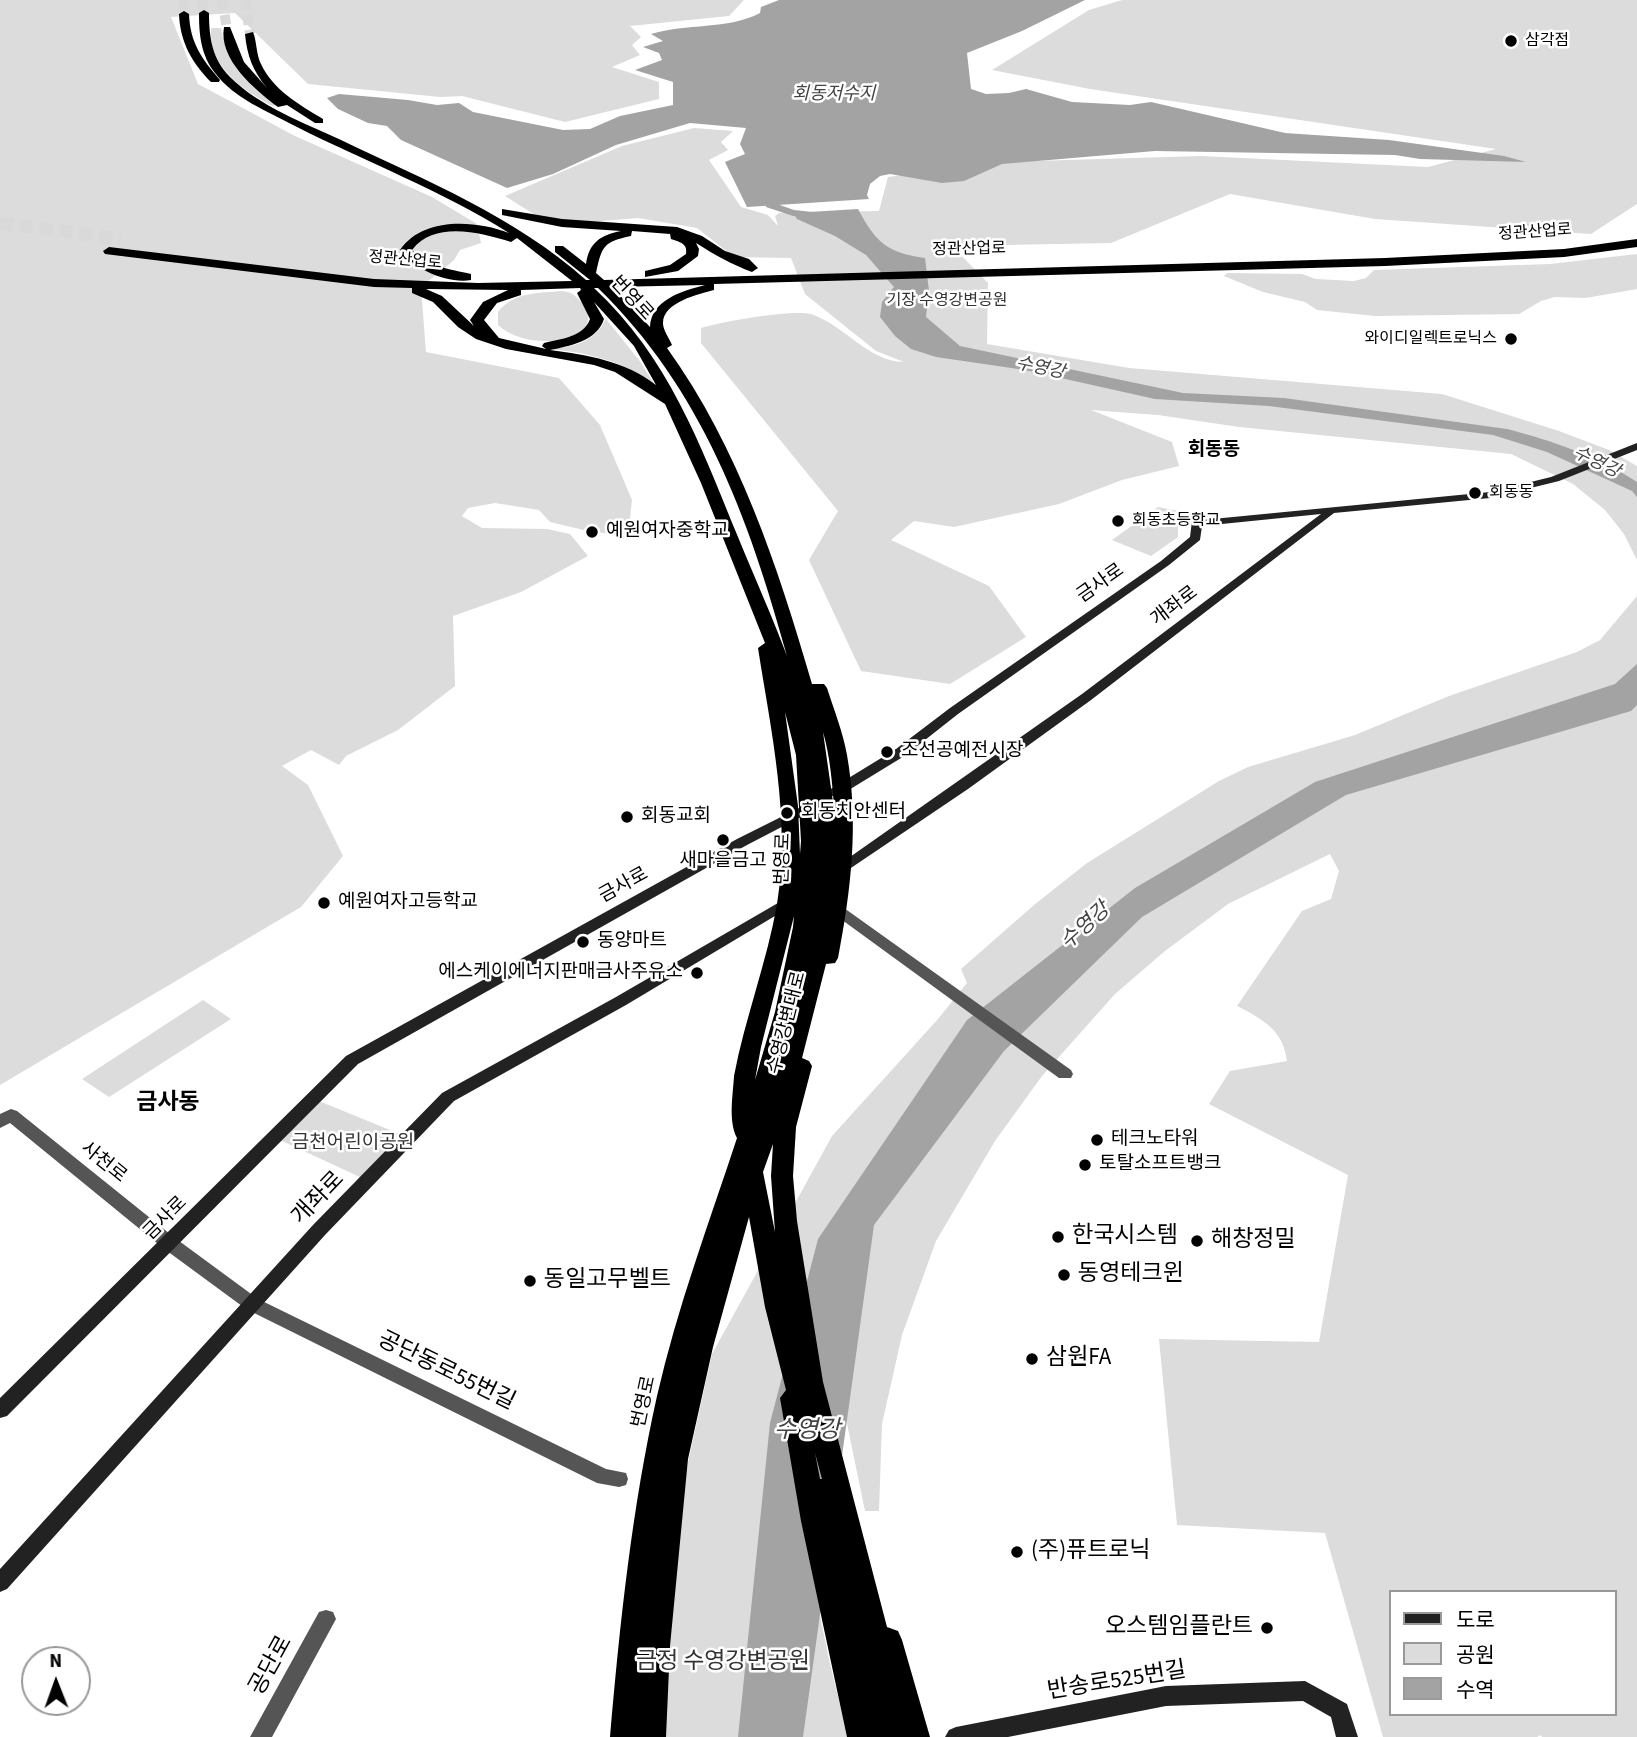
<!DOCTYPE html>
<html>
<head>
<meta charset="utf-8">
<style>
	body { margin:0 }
	#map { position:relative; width:1637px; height:1737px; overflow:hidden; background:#fff; font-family:"Source Sans 3","Noto Sans KR",sans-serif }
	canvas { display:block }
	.legend { position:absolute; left:1389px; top:1590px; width:228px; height:126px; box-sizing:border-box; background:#fff; border:2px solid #999; margin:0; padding:9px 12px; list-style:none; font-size:21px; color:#000 }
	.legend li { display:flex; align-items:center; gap:14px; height:35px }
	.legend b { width:35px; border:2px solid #999 }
	.north { position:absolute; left:21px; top:1646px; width:70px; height:70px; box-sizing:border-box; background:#fff; border:2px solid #999; border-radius:50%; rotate:359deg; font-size:19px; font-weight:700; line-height:28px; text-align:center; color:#000 }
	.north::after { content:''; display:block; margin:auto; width:24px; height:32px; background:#000; clip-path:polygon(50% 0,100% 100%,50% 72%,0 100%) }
</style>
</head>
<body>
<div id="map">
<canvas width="1637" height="1737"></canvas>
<ul class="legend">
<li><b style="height:9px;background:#222"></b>도로</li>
<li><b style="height:19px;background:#dcdcdc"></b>공원</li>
<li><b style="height:19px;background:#a3a3a3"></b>수역</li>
</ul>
<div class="north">N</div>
</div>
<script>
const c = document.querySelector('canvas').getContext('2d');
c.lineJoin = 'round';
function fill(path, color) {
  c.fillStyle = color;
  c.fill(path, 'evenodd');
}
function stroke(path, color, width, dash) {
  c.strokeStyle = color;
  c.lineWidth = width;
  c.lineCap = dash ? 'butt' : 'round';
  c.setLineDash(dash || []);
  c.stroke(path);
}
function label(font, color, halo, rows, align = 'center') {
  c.font = font + ' "Source Sans 3","Noto Sans KR",sans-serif';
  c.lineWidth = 5;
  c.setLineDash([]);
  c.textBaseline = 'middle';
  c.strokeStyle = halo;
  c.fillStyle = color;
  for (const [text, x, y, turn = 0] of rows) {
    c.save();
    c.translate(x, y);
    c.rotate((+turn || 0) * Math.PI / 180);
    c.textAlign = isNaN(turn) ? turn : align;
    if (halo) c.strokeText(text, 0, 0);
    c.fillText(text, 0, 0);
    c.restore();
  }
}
const green = new Path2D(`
	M0 0H744L729 16 630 26 641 37 632 45 640 55 612 67 659 82V99L565 122 462 96 440 97 308 84 235 13 171 17 198 84 295 136 432 197 477 224 481 243 460 250 454 260 421 287 426 352 559 378 600 425 632 500 628 535 592 532 550 522 539 510 495 503 468 508 462 516 482 528 547 529 570 534 588 556 521 592 453 616 455 686 398 730 346 756 339 765 311 750 282 766 308 785 343 856 301 907 0 1085Z
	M1122 0H1637V204L1591 234 1375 219 1230 194 1111 243 952 246 988 283 987 344 1129 368 1442 394 1559 431 1609 450 1637 466V560L1624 534 1605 510 1573 484 1511 454 1239 427 1158 415 1091 410 1172 442 1179 466 1122 480 1059 504 954 527 914 521 891 540 989 586 1026 637 950 684 861 671 809 560 838 511 701 343V328C722 322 795 308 814 315 847 328 868 361 904 362L876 351 805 294 791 258 734 257 697 228 638 218 576 223 535 215 505 196 622 146 694 128 733 131 721 142 728 150 709 160 741 207 768 215 778 226 775 216 779 213 879 211 888 177 1000 162 1201 156 1428 167 1496 149 1090 89 992 70 1089 10Z
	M211 28H221C227 65 247 85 277 105L272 106C242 89 208 67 211 28Z
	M1637 254V289L1586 298 1555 297 1541 301 1519 314 1375 316 1317 310 1305 302 1263 292 1224 276 1227 273 1302 274 1316 279 1354 281 1366 278 1374 270 1550 264Z
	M562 291C571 292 574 294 580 301 615 339 531 356 498 325V312C513 292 539 293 562 291Z
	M606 319 639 360 655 385C624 361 586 352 548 349 572 348 595 342 606 319Z
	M1158 507 1178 511V537L1151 556 1112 540Z
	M1637 596V1737H1542L1541 1735 1537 1737H1383L1325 1533 1177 1525 1159 1339 1319 1342 1348 1175 1209 1104 1230 1071 1287 1061C1283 1030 1264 1020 1237 1006L1302 911 1331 899 1339 871 1330 854 1228 904 1165 951 1115 994 1042 1076 995 1141 936 1241 902 1335 882 1424 879 1511H865L833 1356 808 1558 830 1664 848 1737H661L671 1539 712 1354 832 1136 938 1019 967 983 961 969 1034 905 1087 863 1219 781 1248 767 1355 735 1449 696 1577 652 1600 640ZM1390 1592H1614V1714H1390Z
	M203 1000 231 1019 109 1097 82 1079Z
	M319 1101 402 1135 362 1178 280 1140Z`);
const water = new Path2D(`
	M779 0H1085L1022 31 967 53 971 89 986 94 1009 93 1026 89 1072 102 1130 105 1151 102 1285 133 1389 140 1504 156 1526 162 1420 159 1395 155 1155 151 1002 164 964 181 942 183 890 174 880 176 870 184 867 195 869 199 747 207 725 162 745 154 740 144 746 128 690 123 616 145 553 174 507 188 401 140 387 126 368 123 338 109 327 98 339 94 408 100 437 105 459 103 473 112 563 130 590 129 620 116 673 105V82L635 70 662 60 659 53 643 47 663 41 651 34C686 23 728 30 760 13L761 7Z
	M858 209C876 243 888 253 925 258L929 291 926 317 960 346 1183 393 1284 398 1507 429C1553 441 1597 456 1637 482V497L1632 491 1547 452 1493 435 1269 406 1155 399 1025 370 936 357 911 349 895 336 880 317 882 302 894 287 866 255 835 236 797 219 793 213Z
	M1637 664V705L1631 711 1346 795 1142 917 1004 1051 874 1225 803 1737H738L770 1423 818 1239 967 1020 1135 888 1315 782 1615 684Z`);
const river = new Path2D(`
	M784 188 789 191 777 204 794 210 822 213V217L793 216 766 207V203Z`);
const trunkTunnelFar1 = new Path2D(`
	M183 0 184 14
	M202 0 204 13
	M222 0 227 29
	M245 0 250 34`);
const trunkTunnel = new Path2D(`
	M0 223 121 239`);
const tertiary = new Path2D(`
	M832 901 837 903 1071 1070 1073 1074 1071 1078H1059L827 909 825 906 827 903Z
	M11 1109 17 1111 175 1238 258 1299 606 1469 626 1473 628 1479 626 1485 619 1487 597 1483 246 1309 163 1248 10 1123 0 1128V1114Z
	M326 1610 333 1612 336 1619 272 1737H250L319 1612Z`);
const secondary = new Path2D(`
	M1637 443V450L1559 481 1490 498 1334 513 1091 700 968 789 842 874H832L830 871 1082 694 1321 514 1202 526 1200 540 1169 565 958 714 906 755 839 796H829L827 793 829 790 896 749 950 708 1161 561 1190 537 1192 521 1490 492 1551 477Z
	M817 799 824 803 822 806 747 845 358 1064 7 1416 0 1418V1398L346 1056 737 839Z
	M790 896 795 898 797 901 795 904 626 1005 454 1101 325 1235 7 1589 0 1592V1569L313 1225 442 1093 616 997Z
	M1305 1681 1347 1704 1358 1737H1336L1331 1717 1303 1701 1166 1706 1008 1737H945L949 1730 956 1727 1166 1686Z`);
const trunk = new Path2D(`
	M204 10 209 13C209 37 212 59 230 77 259 106 304 123 341 140 427 181 514 216 586 280H590L555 252V246H563L586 264C589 243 600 235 621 231L562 227 502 215V209L562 219 677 227 702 236 725 251 749 259 758 268 752 272C733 265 713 254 696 243L699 249 698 256 678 271 645 277V271L670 265 686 254C688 243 679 242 671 239L670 234 632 231 631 236C603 242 602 246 596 273L604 280 1385 258 1564 249 1637 239V247L1564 257 1385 266 714 284V290C699 294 663 302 663 323 663 330 669 338 672 345L667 348C739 448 778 567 812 684H824L827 688C834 710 843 732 847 755 859 823 851 891 838 958L835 963 826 964 802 1058 809 1061 812 1066 796 1127 793 1176 797 1221 823 1382 887 1627 898 1631 902 1640 930 1737H847L801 1521 780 1398 786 1390 765 1307 749 1217 713 1347 688 1459 670 1646 666 1737H610C620 1622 632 1508 657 1396 677 1308 709 1223 737 1138 728 1121 733 1095 734 1076 745 1018 767 962 777 904 791 820 771 731 758 648L765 643 701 483 665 404 615 372 594 365 506 349 476 339 458 327 433 302 412 293V288L374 287 105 254 103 251 109 247 374 279 478 283 572 281 517 238 511 242C481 233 435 220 412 250 428 267 450 269 471 274V280C447 284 414 269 400 250 423 217 474 220 509 233 441 190 366 162 295 126 267 111 235 99 215 73 201 55 199 35 199 13ZM705 285C682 291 651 300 650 327L612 287ZM580 288 581 290 577 293 590 319C584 337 560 339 544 343L542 346 546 349 499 338 484 320 497 303 521 295V290ZM594 288H598C702 389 749 518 787 656 772 616 754 576 738 537 700 444 669 358 594 288ZM426 289 508 290 483 302 470 320 474 326 442 296ZM594 302 634 346 656 385C625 361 588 355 550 350 570 346 597 341 604 319ZM785 712 796 755 801 841 800 854 798 806ZM823 732C830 756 832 781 834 806V809ZM794 916 793 927 775 1012 755 1080 761 1047ZM773 1144 771 1176 775 1232 763 1172ZM815 1453 822 1479H820Z
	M184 11 189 14C190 43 202 59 220 80L219 82H211C192 63 180 42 179 14Z
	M224 27H230L244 62 267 88C253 71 247 56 245 34L253 32C257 42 256 54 261 64 273 90 300 105 323 119V123H315L287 105 278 107C255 90 218 59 224 27Z`);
const markers = [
	[1511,41,7,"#000"],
	[1511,339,7,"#000"],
	[1475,493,7,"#000"],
	[1118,521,7,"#000"],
	[592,532,7,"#000"],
	[887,752,7,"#000"],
	[787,813,7,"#000"],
	[627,817,7,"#000"],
	[723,840,7,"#000"],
	[324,903,7,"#000"],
	[583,942,7,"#000"],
	[697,973,7,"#000"],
	[1097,1140,7,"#000"],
	[1085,1165,7,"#000"],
	[1058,1237,7,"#000"],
	[1197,1241,7,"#000"],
	[1064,1275,7,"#000"],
	[530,1281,7,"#000"],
	[1032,1359,7,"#000"],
	[1017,1552,7,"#000"],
	[1267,1628,7,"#000"]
];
const farPoinames = [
	["삼각점",1525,41],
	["와이디일렉트로닉스",1497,339,"right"],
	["회동동",1489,493],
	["회동초등학교",1132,521]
];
const farStreetnames = [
	["정관산업로",1535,233,-4],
	["정관산업로",969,250,-1],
	["정관산업로",405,261,5]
];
const farParknames = [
	["기장 수영강변공원",947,301]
];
const farWaternames = [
	["회동저수지",834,95],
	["수영강",1040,369,12],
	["수영강",1596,463,26]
];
const streetNames = [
	["번영로",631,299,47],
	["금사로",1101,584,-35],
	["개좌로",1175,607,-37],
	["번영로",784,859,-88],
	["금사로",624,886,-29],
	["수영강변대로",788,1023,-76],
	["사천로",103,1163,39],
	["금사로",166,1219,-45],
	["번영로",645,1402,-78]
];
const farQuarternames = [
	["회동동",1214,451]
];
const poiNames = [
	["예원여자중학교",606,532],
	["조선공예전시장",901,752],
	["회동치안센터",801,813],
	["회동교회",641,817],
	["새마을금고",723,862,"center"],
	["예원여자고등학교",338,903],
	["동양마트",597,942],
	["에스케이에너지판매금사주유소",683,973,"right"],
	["테크노타워",1111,1140],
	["토탈소프트뱅크",1099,1165]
];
const parkNames = [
	["금천어린이공원",353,1144]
];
const waterNames = [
	["수영강",1086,927,-42]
];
const quarterNames = [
	["금사동",168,1104]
];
const nearStreetnames = [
	["개좌로",319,1199,-46],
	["공단동로55번길",446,1372,26],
	["공단로",272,1666,-61],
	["반송로525번길",1117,1682,-9]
];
const nearPoinames = [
	["한국시스템",1072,1237],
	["해창정밀",1211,1241],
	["동영테크윈",1078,1275],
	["동일고무벨트",544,1281],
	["삼원FA",1046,1359],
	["(주)퓨트로닉",1031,1552],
	["오스템임플란트",1253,1628,"right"]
];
const nearParknames = [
	["금정 수영강변공원",723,1663]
];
const nearWaternames = [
	["수영강",807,1432]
];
fill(green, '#dcdcdc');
fill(water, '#a3a3a3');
fill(river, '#a3a3a3');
stroke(trunkTunnelFar1, '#d9d9d9', 10, [10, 5]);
stroke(trunkTunnel, '#d9d9d9', 13, [13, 7]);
fill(tertiary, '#555');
fill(secondary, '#222');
fill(trunk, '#000');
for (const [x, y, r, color] of markers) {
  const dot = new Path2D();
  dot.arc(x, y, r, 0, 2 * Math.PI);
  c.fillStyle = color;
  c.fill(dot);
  stroke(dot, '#fff', 2.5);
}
label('16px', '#000', '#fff', farPoinames, 'left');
label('16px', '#000', '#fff', farStreetnames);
label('16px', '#333', '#fff', farParknames);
label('italic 18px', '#444', '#fff', farWaternames);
label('19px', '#000', '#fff', streetNames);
label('bold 19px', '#000', '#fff', farQuarternames);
label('19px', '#000', '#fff', poiNames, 'left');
label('19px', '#333', '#fff', parkNames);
label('italic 21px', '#444', '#fff', waterNames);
label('bold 23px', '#000', '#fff', quarterNames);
label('23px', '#000', '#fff', nearStreetnames);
label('23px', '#000', '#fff', nearPoinames, 'left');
label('23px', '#333', '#fff', nearParknames);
label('italic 24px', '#444', '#fff', nearWaternames);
</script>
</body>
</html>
